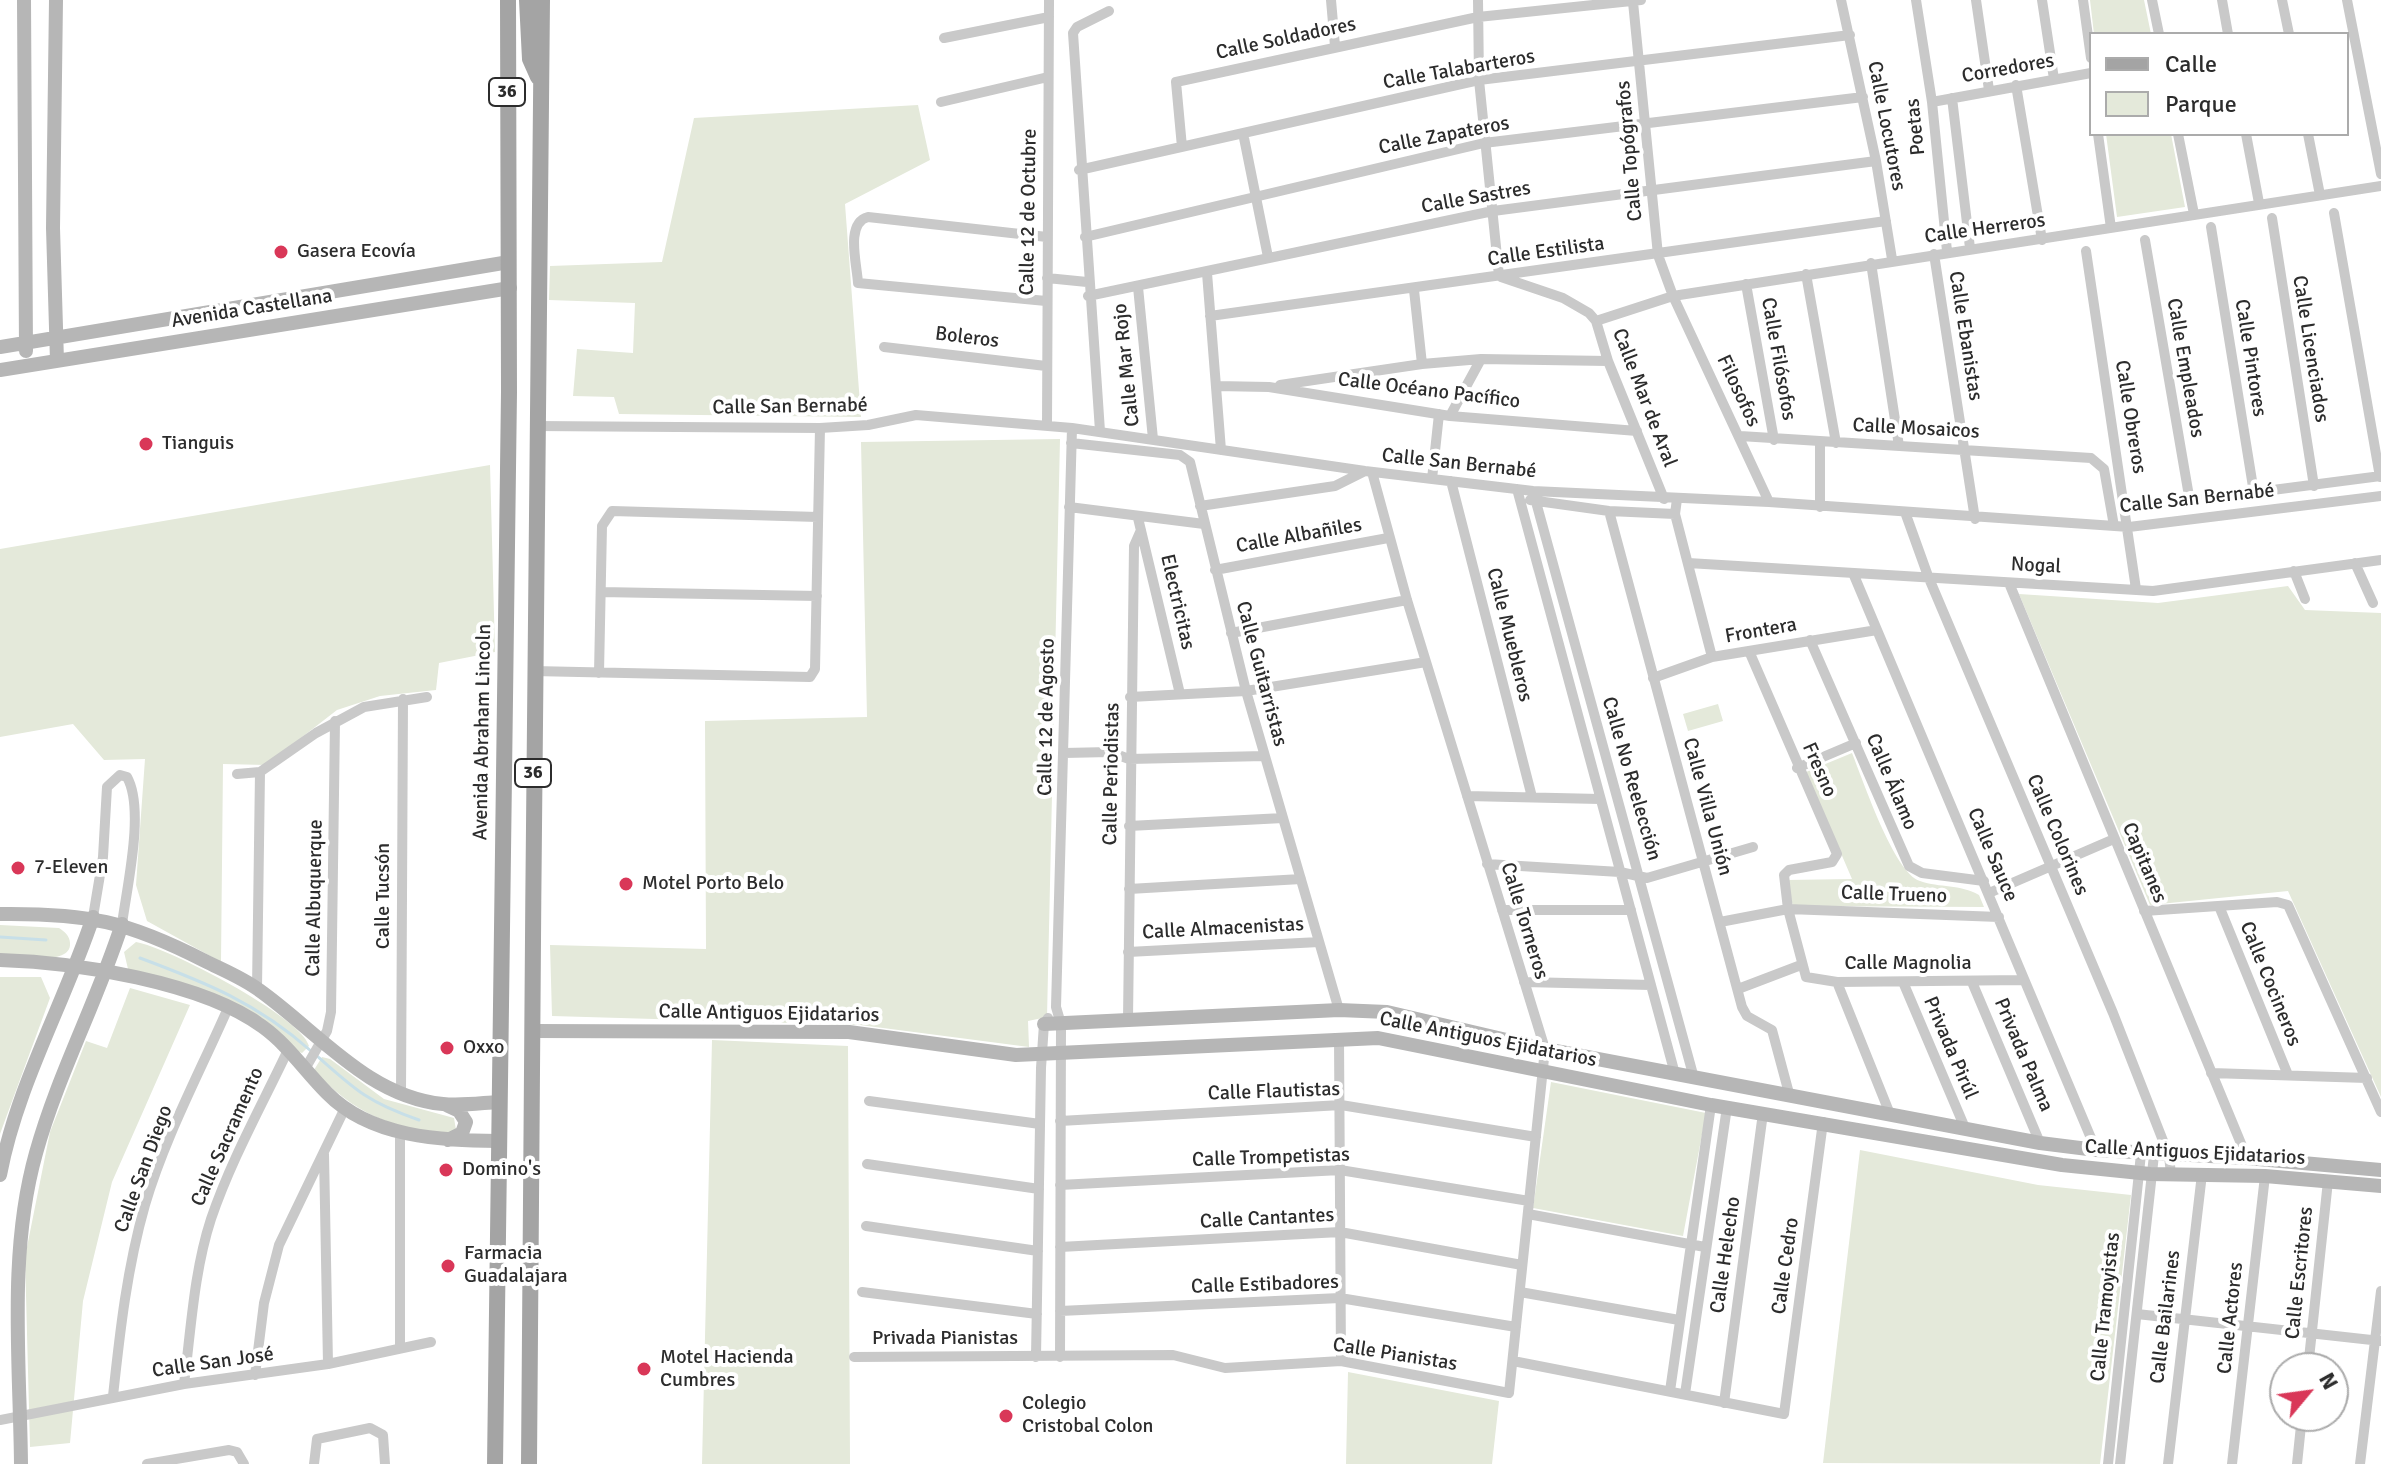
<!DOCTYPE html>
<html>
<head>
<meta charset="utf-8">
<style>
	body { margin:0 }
	#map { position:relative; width:2381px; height:1464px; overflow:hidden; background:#fff; font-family:Signika,sans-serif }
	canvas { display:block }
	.legend { position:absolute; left:2089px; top:32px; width:260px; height:104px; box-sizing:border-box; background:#fff; border:2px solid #ababab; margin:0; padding:10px 14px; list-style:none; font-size:24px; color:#2c2c2c }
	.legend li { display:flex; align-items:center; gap:16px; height:40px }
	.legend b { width:40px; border:2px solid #ababab }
	.north { position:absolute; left:2269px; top:1352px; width:80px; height:80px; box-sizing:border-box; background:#fff; border:2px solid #ababab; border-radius:50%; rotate:61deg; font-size:22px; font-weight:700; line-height:32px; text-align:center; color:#2c2c2c }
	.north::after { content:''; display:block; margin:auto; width:28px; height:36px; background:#d93758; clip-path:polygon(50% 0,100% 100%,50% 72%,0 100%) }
</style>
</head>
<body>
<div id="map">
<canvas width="2381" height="1464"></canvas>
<ul class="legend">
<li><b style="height:10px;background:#a4a4a4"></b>Calle</li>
<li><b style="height:22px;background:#e4e9da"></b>Parque</li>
</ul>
<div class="north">N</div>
</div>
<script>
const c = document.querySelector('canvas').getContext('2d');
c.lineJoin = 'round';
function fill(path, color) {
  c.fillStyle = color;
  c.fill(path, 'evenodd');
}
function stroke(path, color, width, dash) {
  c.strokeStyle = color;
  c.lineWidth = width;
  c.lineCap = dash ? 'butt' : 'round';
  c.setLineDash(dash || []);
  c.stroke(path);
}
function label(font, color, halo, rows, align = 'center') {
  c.font = font + ' Signika,sans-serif';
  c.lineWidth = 8;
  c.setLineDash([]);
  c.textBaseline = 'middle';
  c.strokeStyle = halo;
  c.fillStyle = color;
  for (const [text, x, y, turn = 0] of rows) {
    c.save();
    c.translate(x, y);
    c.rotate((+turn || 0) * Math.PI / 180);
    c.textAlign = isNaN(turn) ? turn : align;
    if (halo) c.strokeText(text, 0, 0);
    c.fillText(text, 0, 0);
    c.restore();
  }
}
const green = new Path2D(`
	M2090 0H2144L2151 34H2094Z
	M918 105 930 160 845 204 861 417 619 414 614 397 573 396 577 349 633 353 635 303 549 300 550 266 662 262 694 118Z
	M2106 134H2171L2185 207 2117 217Z
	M1060 439 1047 1017 1028 1021 1029 1047 860 1025 552 1016 550 945 706 949 705 721 867 717 861 442Z
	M490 465 495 652 439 663 436 690 380 696 337 710 266 765 223 764 221 962 147 921 136 885 145 759 104 760 73 724 0 737V549Z
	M2288 586 2305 610 2381 613V1097L2288 891 2150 905 2019 594 2158 603Z
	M1718 704 1723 721 1688 731 1683 714Z
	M1852 753C1863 780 1894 873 1920 881 1940 888 1960 884 1979 895L1984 907 1793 906 1786 880 1852 879 1806 772Z
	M0 925 59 928C64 931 70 936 70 943 72 967 15 956 0 955Z
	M136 942C167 947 302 1017 309 1046L302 1053 297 1051 262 1018 241 1006 128 969 124 952Z
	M0 977H41L50 998 0 1134Z
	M130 988 190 1005 112 1182 83 1301 70 1443 30 1447 25 1257 50 1132 86 1041 107 1048Z
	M712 1040 848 1046 850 1464H702Z
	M322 1057 330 1059 384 1099 454 1118 456 1130 450 1135C391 1128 354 1114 314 1070Z
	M1551 1082 1706 1113 1683 1236 1533 1208Z
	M1860 1150 2038 1185 2131 1195 2100 1464 1823 1463Z
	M1348 1372 1499 1401 1492 1464H1346Z`);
const stream = new Path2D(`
	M0 937 46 940
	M140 958C207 983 257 1003 311 1051
	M317 1056C355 1090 369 1103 419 1120`);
const street = new Path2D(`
	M1331 0 1335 46
	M1478 0 1479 80 1499 276
	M1841 0 1876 161 1892 259
	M1916 0 1932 102 1947 251
	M1976 0 1989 90
	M2042 0 2054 79
	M2083 0 2091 58
	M2152 0 2159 34
	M2222 0 2228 34
	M2282 0 2289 34
	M2347 0 2381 174
	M1633 2 1658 255 1673 296 1769 502
	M944 38 1049 17
	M2016 85 2042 240
	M1952 98 1970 248
	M941 102 1048 77
	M1932 102 2091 73
	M1243 133 1268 257
	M2098 134 2111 228
	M2178 134 2194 214
	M2246 134 2259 203
	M2308 134 2320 195
	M1182 147 1176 82 1478 17 1641 0
	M1079 170 1479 80 1850 35
	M2334 213 2380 477
	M2272 218 2314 486
	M2211 227 2254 493
	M1085 237 1484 143 1863 97
	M2145 240 2190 502
	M2086 251 2136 589
	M1934 254 1975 519
	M1871 263 1899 446
	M1207 273 1221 450
	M1806 274 1836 443
	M1501 277 1563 298 1589 313 1596 321 1608 361 1664 499
	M1047 278 1087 282
	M1746 284 1774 440
	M1138 287 1153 439
	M1414 290 1422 364
	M1088 296 1493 211 1876 161
	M1046 301 858 283C857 264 845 223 868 217L1047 237
	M1210 316 1886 221
	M1596 321 1673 296 2381 186
	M884 347 1046 366
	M1280 385 1422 364 1481 359 1608 361
	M1216 386 1269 387 1450 416 1637 431
	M1450 416 1481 359
	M1047 425 1049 0
	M535 426 820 428 868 425 916 415 1072 428 1365 471 1533 491 1769 502 2129 527 2381 496
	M1100 431 1073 33 1077 27 1109 11
	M1740 436 2091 458 2104 469 2114 526
	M1820 442V507
	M1071 443 1180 455 1190 462 1246 691 1339 1010
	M1432 479 1439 414
	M1451 481 1532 797
	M1517 489 1675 1074
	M1533 491 1694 1078
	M1677 499 1675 514 1712 657
	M1530 500 1609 511 1675 514
	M1200 506 1335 486 1365 471
	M1069 507 1204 524
	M2126 509 2381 476
	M1609 511 1742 1007 1747 1016 1772 1030 1790 1097
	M1905 512 1928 576 2113 1013 2169 1156 2171 1174
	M1138 518 1180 694
	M1688 563 2153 591 2381 560
	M2355 563 2373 603
	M1215 570 1388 538
	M2294 571 2305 599
	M1853 573 2096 1150
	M2009 583 2247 1158
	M601 592 817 596
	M1231 633 1407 600
	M1810 640 1909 866 1922 873 1984 881
	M1749 651 1837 854 1832 862 1789 870 1784 875 1788 909 1806 977 1837 982 2024 980
	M533 671 810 677 815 669 820 428
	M599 673 602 526 612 511 818 517
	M1653 678 1712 657 1877 630
	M1130 697 1246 691 1426 662
	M1064 753 1110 752 1129 759 1265 756
	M1797 768 1856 743
	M237 774 260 772 316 733 364 707 427 697
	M1467 796 1600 799
	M1129 826 1283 818
	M1487 864 1620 872 1647 878 1753 847
	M1129 889 1301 879
	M1989 893 2114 839
	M2219 906 2288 1075
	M1502 910H1631
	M2144 911 2277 902 2288 905 2381 1112
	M93 917 103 857 107 787 120 775 127 777C145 809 127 886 122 924
	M1720 922 1788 909 1999 917
	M1128 952 1319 942
	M1524 982 1651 985
	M1837 982 1890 1114
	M1903 982 1965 1128
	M1972 982 2040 1143
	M257 989 260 772
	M1738 989 1801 965
	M1128 1020 1134 546 1141 530
	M1339 1038 1341 1361
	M305 1069 327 1031 331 1012 335 721
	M2211 1073 2367 1078
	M401 1094 403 699
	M869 1101 1040 1124
	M1060 1121 1341 1105 1536 1137
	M400 1132V1347
	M324 1154 328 1364
	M867 1164 1039 1189
	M1060 1185 1340 1170 1529 1201
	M1528 1214 1705 1247
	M866 1226 1038 1251
	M1060 1247 1340 1232 1522 1265
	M862 1292 1037 1314
	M1520 1292 1679 1320
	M1060 1311 1340 1298 1516 1327
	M2137 1314 2381 1341
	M854 1357 1173 1355 1225 1368 1341 1361 1509 1393 1545 1049 1407 600 1372 472
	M1036 1357 1041 1068 1044 1024 1048 1018
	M1060 1357 1061 1024 1056 1007 1072 428
	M1513 1361 1784 1414 1823 1122
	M2308 1368 2328 1181
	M255 1375 264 1303 279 1245 345 1108
	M184 1384C191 1329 194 1271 211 1219 231 1160 262 1105 288 1050
	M1670 1391 1711 1105
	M1685 1394 1727 1107
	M113 1396C120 1331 127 1268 145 1205 165 1137 200 1072 228 1008
	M1724 1403 1763 1113
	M0 1420 184 1384 328 1364 431 1342
	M147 1464 229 1450 237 1452 244 1464
	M314 1464 317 1439 370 1428 383 1435 385 1464
	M2108 1464 2141 1154
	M2120 1464 2154 1155
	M2168 1464 2202 1174
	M2232 1464 2265 1176
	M2297 1464 2302 1416
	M2360 1464 2381 1291`);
const secondary = new Path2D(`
	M24 0 26 351
	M56 0 53 228 57 361
	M0 347 509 262
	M0 370 510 288
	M0 914C88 913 127 921 205 961 223 970 243 978 259 990 317 1031 368 1097 443 1104 461 1106 481 1103 498 1102
	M0 960C74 962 203 982 263 1027 288 1045 305 1071 327 1093 371 1138 440 1140 499 1141
	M1044 1024 1339 1010 1387 1012 1545 1049 2040 1143 2096 1150 2247 1158 2381 1170
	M533 1031 849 1032 1016 1055 1378 1038 1711 1105 2062 1165 2150 1174 2265 1176 2381 1186
	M446 1105 459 1111 466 1122 462 1133 448 1140
	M0 1175C17 1085 64 1004 93 917
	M21 1464C20 1362 8 1252 36 1153 58 1074 97 1002 122 924`);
const primary = new Path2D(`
	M527 0 530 59 538 77
	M495 1464 509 392 508 0
	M529 1464C534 976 534 488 542 0`);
const markers = [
	[281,252,8,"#d93758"],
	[146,444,8,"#d93758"],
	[18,868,8,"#d93758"],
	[626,884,8,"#d93758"],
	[447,1048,8,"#d93758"],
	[446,1170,8,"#d93758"],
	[448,1266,8,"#d93758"],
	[644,1369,8,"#d93758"],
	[1006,1416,8,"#d93758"]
];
const shields = [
	[507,92,36],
	[533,773,36]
];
const shieldNames = [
	["36",507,92],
	["36",533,773]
];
const streetNames = [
	["Calle Soldadores",1286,39,-12],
	["Corredores",2008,69,-10],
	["Calle Talabarteros",1459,70,-10],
	["Calle Locutores",1886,126,79],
	["Poetas",1916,127,-96],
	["Calle Zapateros",1444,136,-11],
	["Calle Topógrafos",1630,151,-95],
	["Calle Sastres",1476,198,-10],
	["Calle 12 de Octubre",1029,212,-89],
	["Calle Herreros",1985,229,-8],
	["Calle Estilista",1546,252,-8],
	["Avenida Castellana",252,309,-9],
	["Calle Ebanistas",1965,336,81],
	["Boleros",967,338,7],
	["Calle Licenciados",2310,349,81],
	["Calle Pintores",2250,358,81],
	["Calle Filósofos",1778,359,80],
	["Calle Mar Rojo",1127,365,-96],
	["Calle Empleados",2185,368,80],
	["Calle Océano Pacífico",1429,391,7],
	["Filosofos",1738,391,65],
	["Calle Mar de Aral",1644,398,69],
	["Calle San Bernabé",790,407,-1],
	["Calle Obreros",2130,417,81],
	["Calle Mosaicos",1916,429,3],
	["Calle San Bernabé",1459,464,6],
	["Calle San Bernabé",2197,499,-6],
	["Calle Albañiles",1299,536,-10],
	["Nogal",2036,566,3],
	["Electricitas",1177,602,77],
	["Frontera",1761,631,-10],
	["Calle Muebleros",1509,635,76],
	["Calle Guitarristas",1261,674,75],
	["Calle 12 de Agosto",1047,717,-89],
	["Avenida Abraham Lincoln",483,732,-89],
	["Fresno",1819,770,66],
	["Calle Periodistas",1112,774,-89],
	["Calle No Reelección",1631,779,74],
	["Calle Álamo",1891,782,67],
	["Calle Villa Unión",1707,807,75],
	["Calle Colorines",2057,835,67],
	["Calle Sauce",1992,855,67],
	["Capitanes",2144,863,67],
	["Calle Trueno",1894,895,2],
	["Calle Tucsón",384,896,-90],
	["Calle Albuquerque",315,898,-89],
	["Calle Torneros",1524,921,73],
	["Calle Almacenistas",1223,929,-3],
	["Calle Magnolia",1908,964],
	["Calle Cocineros",2270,984,68],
	["Calle Antiguos Ejidatarios",769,1014,1],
	["Calle Antiguos Ejidatarios",1488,1040,11],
	["Privada Pirúl",1950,1048,67],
	["Privada Palma",2023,1055,67],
	["Calle Flautistas",1274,1092,-2],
	["Calle Sacramento",228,1137,-66],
	["Calle Antiguos Ejidatarios",2195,1153,3],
	["Calle Trompetistas",1271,1158,-2],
	["Calle San Diego",144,1169,-70],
	["Calle Cantantes",1267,1219,-3],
	["Calle Helecho",1726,1255,-82],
	["Calle Cedro",1786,1266,-82],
	["Calle Escritores",2300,1273,-84],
	["Calle Estibadores",1265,1285,-2],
	["Calle Tramoyistas",2106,1307,-84],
	["Calle Bailarines",2166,1317,-83],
	["Calle Actores",2231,1318,-84],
	["Privada Pianistas",945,1339],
	["Calle Pianistas",1395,1355,9],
	["Calle San José",213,1363,-8]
];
const poiNames = [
	["Gasera Ecovía",297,252],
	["Tianguis",162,444],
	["7-Eleven",34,868],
	["Motel Porto Belo",642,884],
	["Oxxo",463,1048],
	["Domino's",462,1170],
	["Farmacia",464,1254],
	["Guadalajara",464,1277],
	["Motel Hacienda",660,1358],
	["Cumbres",660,1381],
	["Colegio",1022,1404],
	["Cristobal Colon",1022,1427]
];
fill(green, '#e4e9da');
stroke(stream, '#c7dfe8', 3);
stroke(street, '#c9c9c9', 10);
stroke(secondary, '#b6b6b6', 14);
stroke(primary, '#a4a4a4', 16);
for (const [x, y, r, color] of markers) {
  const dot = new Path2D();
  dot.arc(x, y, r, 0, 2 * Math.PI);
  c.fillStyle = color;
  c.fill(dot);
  stroke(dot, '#fff', 3);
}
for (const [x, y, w] of shields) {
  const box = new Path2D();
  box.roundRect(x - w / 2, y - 14, w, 28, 6);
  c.fillStyle = '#fff';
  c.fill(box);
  stroke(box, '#2c2c2c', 2);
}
label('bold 18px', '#2c2c2c', null, shieldNames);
label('20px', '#2c2c2c', '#fff', streetNames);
label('20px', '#2c2c2c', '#fff', poiNames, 'left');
</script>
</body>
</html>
